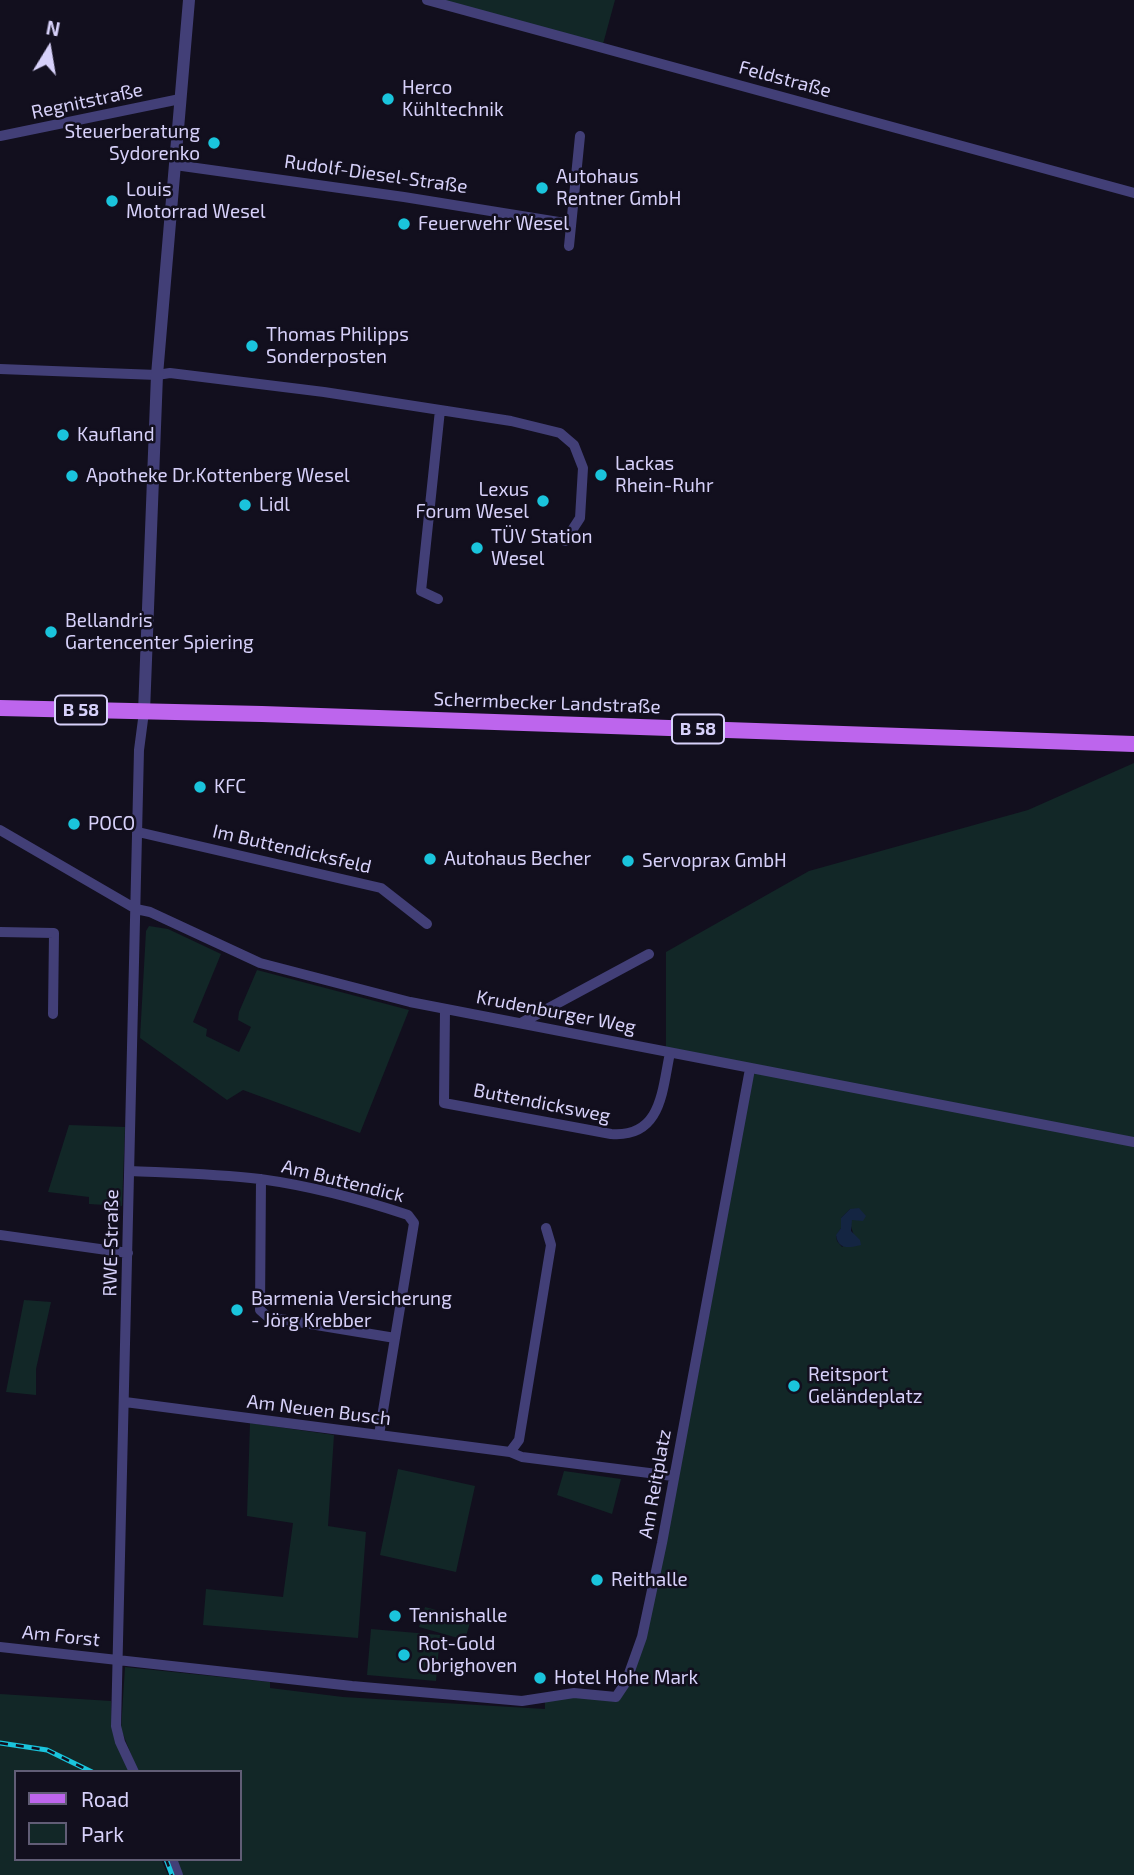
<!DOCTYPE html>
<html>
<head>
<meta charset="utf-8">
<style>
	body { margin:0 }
	#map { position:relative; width:1134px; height:1875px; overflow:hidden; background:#120f1e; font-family:"Exo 2",sans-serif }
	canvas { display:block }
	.legend { position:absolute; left:14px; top:1770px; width:228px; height:91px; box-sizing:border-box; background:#120f1e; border:2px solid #615d76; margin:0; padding:9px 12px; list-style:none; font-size:21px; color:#d7d1fa }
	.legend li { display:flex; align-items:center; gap:14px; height:35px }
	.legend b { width:35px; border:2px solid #615d76 }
	.north { position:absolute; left:14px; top:14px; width:70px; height:70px; -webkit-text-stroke:5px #120f1e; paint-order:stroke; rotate:11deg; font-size:19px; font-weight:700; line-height:28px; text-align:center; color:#d7d1fa }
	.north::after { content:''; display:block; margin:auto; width:24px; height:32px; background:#d7d1fa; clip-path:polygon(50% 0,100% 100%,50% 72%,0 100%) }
</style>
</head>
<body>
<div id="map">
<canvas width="1134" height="1875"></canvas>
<ul class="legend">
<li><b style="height:9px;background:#bd65ed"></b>Road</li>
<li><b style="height:19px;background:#122727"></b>Park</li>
</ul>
<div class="north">N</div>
</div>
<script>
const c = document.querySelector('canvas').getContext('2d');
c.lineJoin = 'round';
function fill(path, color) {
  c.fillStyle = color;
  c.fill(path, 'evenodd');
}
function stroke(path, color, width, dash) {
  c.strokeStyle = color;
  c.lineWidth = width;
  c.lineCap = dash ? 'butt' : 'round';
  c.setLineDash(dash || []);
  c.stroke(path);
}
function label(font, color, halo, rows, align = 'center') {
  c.font = font + ' "Exo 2",sans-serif';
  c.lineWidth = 5;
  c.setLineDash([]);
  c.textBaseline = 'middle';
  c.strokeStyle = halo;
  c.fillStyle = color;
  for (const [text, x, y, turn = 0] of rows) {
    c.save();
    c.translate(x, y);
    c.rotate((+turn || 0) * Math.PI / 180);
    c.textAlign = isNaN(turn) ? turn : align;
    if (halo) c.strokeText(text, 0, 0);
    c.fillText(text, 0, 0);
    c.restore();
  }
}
const green = new Path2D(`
	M443 0H615L603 44Z
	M1134 763V1875H183L176 1859H240V1772H138L121 1729 125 1667 270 1682V1688L343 1697 545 1709V1701L576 1696 618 1699 635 1666 751 1070 666 1049V952L809 871 1028 810ZM850 1209 853 1210 850 1223 854 1236 842 1247 837 1241 836 1236 841 1228V1218Z
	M149 926 168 929 221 954 193 1022 207 1029 206 1036 239 1052 251 1027 238 1020 239 1012 257 970 409 1010 360 1133 243 1090 227 1100 140 1038 146 931Z
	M69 1125 125 1127 122 1206 89 1204V1197L48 1192Z
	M24 1300 51 1302 36 1369V1395L6 1392Z
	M250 1423 334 1435 328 1526 366 1532 358 1638 203 1625 206 1589 283 1597 293 1523 247 1516Z
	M398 1469 475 1486 456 1572 380 1555Z
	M564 1471 621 1479 612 1514 557 1495Z
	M425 1607 471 1619 465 1640 419 1627Z
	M371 1629 440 1635 436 1681 367 1675Z
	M0 1694 111 1701 112 1723 130 1772H16V1859H161L168 1875H0Z`);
const water = new Path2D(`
	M859 1208 866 1216 863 1221 852 1220 851 1231 860 1240 861 1245C849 1248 838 1250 836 1235L841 1228V1218L850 1209Z`);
const minor = new Path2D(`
	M427 0 1134 193
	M0 136 180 99
	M175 165 404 197 571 224
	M569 246 580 136
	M0 369 157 375 170 373 324 392 511 421 560 433 574 445 583 468 580 518 565 541
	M438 599 421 591 440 410
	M0 830 136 909 150 912 260 963 410 1002 1134 1142
	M138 832 381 888 427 924
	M0 932 54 933 53 1014
	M445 1009 444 1103 611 1134C662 1138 662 1090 670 1053
	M521 1023 649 954
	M130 1171C174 1173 217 1174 260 1179 311 1186 360 1199 408 1215L414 1223 379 1435
	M261 1179 260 1310 268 1317 395 1338
	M0 1235 128 1253
	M125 1402 510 1452 522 1457 673 1476
	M510 1452 519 1440 551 1245 546 1228
	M0 1647 352 1686 522 1701 574 1693 616 1697 626 1682 642 1637 662 1543 750 1069
	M134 1772 120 1742 116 1726 139 750 144 712
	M172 1859 178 1875`);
const tertiary = new Path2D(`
	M144 712 157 375 189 0`);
const primary = new Path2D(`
	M0 708 262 714 1134 744`);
const rail = new Path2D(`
	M0 1743 47 1750 92 1772
	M166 1859 172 1875`);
const markers = [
	[388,99,7,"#1ac4dc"],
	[214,143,7,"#1ac4dc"],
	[542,188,7,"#1ac4dc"],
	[112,201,7,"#1ac4dc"],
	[404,224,7,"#1ac4dc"],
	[252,346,7,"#1ac4dc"],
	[63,435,7,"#1ac4dc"],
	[601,475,7,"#1ac4dc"],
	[72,476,7,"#1ac4dc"],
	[543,501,7,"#1ac4dc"],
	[245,505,7,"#1ac4dc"],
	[477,548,7,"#1ac4dc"],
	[51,632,7,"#1ac4dc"],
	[200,787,7,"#1ac4dc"],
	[74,824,7,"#1ac4dc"],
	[430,859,7,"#1ac4dc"],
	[628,861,7,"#1ac4dc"],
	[237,1310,7,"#1ac4dc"],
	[794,1386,7,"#1ac4dc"],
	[597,1580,7,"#1ac4dc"],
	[395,1616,7,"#1ac4dc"],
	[404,1655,7,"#1ac4dc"],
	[540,1678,7,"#1ac4dc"]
];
const shields = [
	[81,710,52],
	[698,729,52]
];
const shieldNames = [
	["B 58",81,710],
	["B 58",698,729]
];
const streetNames = [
	["Feldstraße",785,79,15],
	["Regnitstraße",87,101,-12],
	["Rudolf-Diesel-Straße",376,174,8],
	["Schermbecker Landstraße",547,703,2],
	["Im Buttendicksfeld",292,849,13],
	["Krudenburger Weg",556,1012,11],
	["Buttendicksweg",542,1103,11],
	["Am Buttendick",343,1181,14],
	["RWE-Straße",111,1243,-89],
	["Am Neuen Busch",319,1410,7],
	["Am Reitplatz",655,1484,-80],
	["Am Forst",61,1636,6]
];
const poiNames = [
	["Herco",402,88],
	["Kühltechnik",402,110],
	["Steuerberatung",200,132,"right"],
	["Sydorenko",200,154,"right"],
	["Autohaus",556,177],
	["Rentner GmbH",556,199],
	["Louis",126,190],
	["Motorrad Wesel",126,212],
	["Feuerwehr Wesel",418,224],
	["Thomas Philipps",266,335],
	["Sonderposten",266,357],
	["Kaufland",77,435],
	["Lackas",615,464],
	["Rhein-Ruhr",615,486],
	["Apotheke Dr.Kottenberg Wesel",86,476],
	["Lexus",529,490,"right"],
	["Forum Wesel",529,512,"right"],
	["Lidl",259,505],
	["TÜV Station",491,537],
	["Wesel",491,559],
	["Bellandris",65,621],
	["Gartencenter Spiering",65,643],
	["KFC",214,787],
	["POCO",88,824],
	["Autohaus Becher",444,859],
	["Servoprax GmbH",642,861],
	["Barmenia Versicherung",251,1299],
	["- Jörg Krebber",251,1321],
	["Reitsport",808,1375],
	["Geländeplatz",808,1397],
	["Reithalle",611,1580],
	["Tennishalle",409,1616],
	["Rot-Gold",418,1644],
	["Obrighoven",418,1666],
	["Hotel Hohe Mark",554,1678]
];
fill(green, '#122727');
fill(water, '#142542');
stroke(minor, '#423f77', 10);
stroke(tertiary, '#423f77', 12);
stroke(primary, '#bd65ed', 16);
stroke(rail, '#1ac4dc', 5);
stroke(rail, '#120f1e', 2.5, [8]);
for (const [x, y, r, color] of markers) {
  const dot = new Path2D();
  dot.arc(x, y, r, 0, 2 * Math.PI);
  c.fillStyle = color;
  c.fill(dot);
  stroke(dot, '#120f1e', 2.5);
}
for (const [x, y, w] of shields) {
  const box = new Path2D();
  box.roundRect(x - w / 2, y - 14.5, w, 29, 5);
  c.fillStyle = '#120f1e';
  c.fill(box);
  stroke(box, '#d7d1fa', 2);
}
label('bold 18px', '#d7d1fa', null, shieldNames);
label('19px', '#d7d1fa', '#120f1e', streetNames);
label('19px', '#d7d1fa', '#120f1e', poiNames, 'left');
</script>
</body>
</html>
